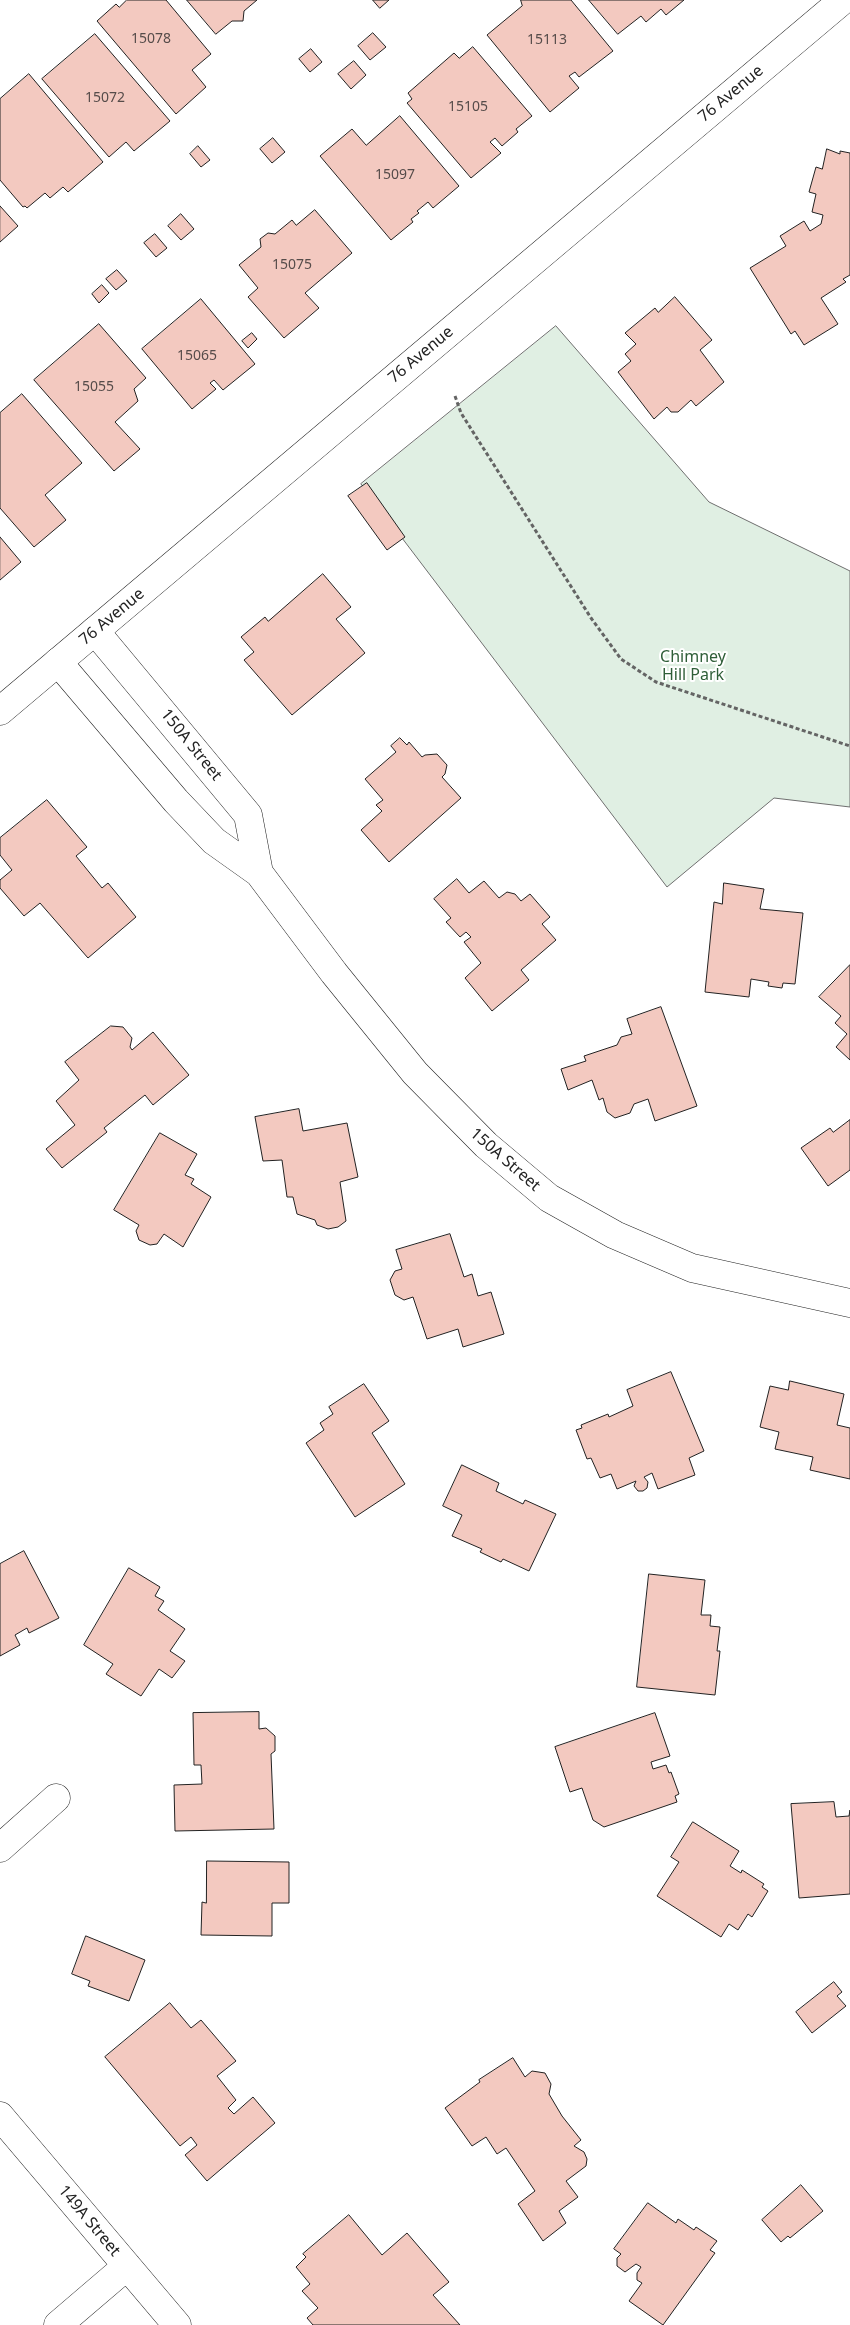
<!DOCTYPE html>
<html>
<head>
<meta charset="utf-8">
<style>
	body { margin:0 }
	canvas { display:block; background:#fff }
</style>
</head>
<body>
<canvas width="850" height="2325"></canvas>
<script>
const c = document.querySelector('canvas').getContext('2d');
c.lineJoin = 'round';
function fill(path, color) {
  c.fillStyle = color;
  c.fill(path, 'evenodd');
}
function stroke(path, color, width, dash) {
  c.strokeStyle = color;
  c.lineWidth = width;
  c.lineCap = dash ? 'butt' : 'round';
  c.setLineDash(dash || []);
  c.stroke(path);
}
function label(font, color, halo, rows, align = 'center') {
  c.font = font + ' "Noto Sans",sans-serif';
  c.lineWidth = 4;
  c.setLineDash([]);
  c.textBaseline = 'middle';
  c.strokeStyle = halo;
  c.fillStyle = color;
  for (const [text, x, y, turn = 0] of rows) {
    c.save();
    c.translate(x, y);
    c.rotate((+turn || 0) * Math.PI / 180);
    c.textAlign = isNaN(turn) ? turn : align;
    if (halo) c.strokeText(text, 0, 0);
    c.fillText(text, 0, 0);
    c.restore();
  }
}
const green = new Path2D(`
	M556 326 709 502 850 571V807L774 798 667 887 361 484Z`);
const building = new Path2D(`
	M127 0H166L211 54 192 70 206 87 176 114 97 21 116 4 119 7Z
	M187 0H257L244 11 243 21H232L216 34Z
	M373 0H389L380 8Z
	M521 0H571L613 51 579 77 575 72 569 76 579 88 550 112 487 35 522 6Z
	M589 0H684L666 15 661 9 646 22 641 16 618 34Z
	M373 33 386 47 370 60 358 46Z
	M95 34 170 121 134 151 126 142 109 157 42 79Z
	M473 47 532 116 516 129 518 132 502 146 495 138 490 142 501 153 471 178 407 103 412 99 408 93 454 53 459 58Z
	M311 49 322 62 310 72 299 59Z
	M354 61 366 75 351 89 338 74Z
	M29 74 103 162 68 192 63 187 50 198 45 193 27 208 25 206 23 207 0 180V99Z
	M400 116 459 186 433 208 428 202 417 211 419 213 411 219 413 222 391 240 320 156 352 129 366 145Z
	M273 138 285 152 272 163 260 149Z
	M198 146 210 160 201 167 190 154Z
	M827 149 840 154V151L850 153V275L843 279 846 282 821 298 838 324 804 345 795 331 791 334 750 268 786 246 780 236 804 221 810 231 821 224 823 215 812 212 816 194 809 192 816 167 822 169Z
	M0 206 18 226 0 242Z
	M315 210 352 253 305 293 319 308 284 338 248 297 258 288 239 265 261 247 260 239 268 233 275 234 292 220 296 225Z
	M181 214 194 229 181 240 168 226Z
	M155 234 167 248 156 257 144 243Z
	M117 270 127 281 116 290 106 279Z
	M102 285 109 293 99 303 92 294Z
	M675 297 712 340 700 350 724 382 696 406 691 400 678 412H671L667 407 654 419 618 372 631 361 625 354 636 344 625 333 655 308 658 312Z
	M201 299 255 364 223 390 214 380 210 383 216 389 192 409 142 349Z
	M99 324 146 378 134 389 138 401 115 422 140 449 114 471 34 380Z
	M252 333 257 339 248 348 242 341Z
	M22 394 82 463 45 495 66 520 34 547 0 508V413Z
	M367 483 405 537 387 550 348 496Z
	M0 537 21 562 0 580Z
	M323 574 351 607 336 619 365 653 292 715 244 660 254 652 241 637 265 617 268 621Z
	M400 738 407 745 409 742 422 757 425 755 437 754 447 765 445 774 442 777 461 798 389 862 361 830 382 811 376 805 383 800 365 779 396 752 391 746Z
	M47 800 87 847 76 856 102 888 108 883 136 917 88 958 40 903 24 916 0 888V880L12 870 0 855V838Z
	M457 879 469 893 484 881 499 898 507 892 515 894 521 901 530 894 550 917 542 924 556 940 521 970 529 980 492 1011 465 978 481 963 464 942 471 937 466 932 460 937 446 922 451 918 434 899Z
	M724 883 764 889 760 909 803 913 795 984 783 983 782 988 768 986 769 982 751 979 749 997 705 992 714 902 722 904Z
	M850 965V1060L836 1047 847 1034 835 1023 841 1016 819 997Z
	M661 1007 697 1106 655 1121 648 1099 634 1104 630 1113 615 1118 607 1112 603 1098 599 1100 592 1080 568 1090 561 1069 586 1061 584 1056 617 1045 621 1037 632 1034 627 1019Z
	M111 1026 123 1027 132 1038 130 1047 132 1050 153 1032 189 1075 153 1105 145 1095 104 1128 107 1132 62 1168 46 1149 75 1125 56 1101 79 1080 65 1062Z
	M299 1109 303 1131 347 1123 358 1177 340 1182 346 1221 338 1227 328 1229 317 1225 315 1220 297 1214 293 1197H287L282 1160 263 1161 255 1117Z
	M850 1120V1170L828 1186 801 1148 830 1128 833 1132Z
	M160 1133 197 1154 185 1175 194 1179 191 1184 211 1197 183 1247 164 1234 157 1244 150 1245 139 1240 136 1231 139 1225 114 1210Z
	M450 1234 464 1277 472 1274 478 1296 491 1292 504 1334 463 1347 458 1329 427 1339 413 1297 404 1300 395 1295 390 1280 395 1271 402 1269 396 1250Z
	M671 1372 704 1451 689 1458 695 1475 658 1489 652 1473 644 1477 648 1482 647 1488 643 1491H638L634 1486 636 1481 617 1489 611 1474 600 1478 591 1458 587 1459 576 1430 582 1428 581 1425 608 1414 609 1417 633 1406 627 1390Z
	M790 1381 844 1394 837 1425 850 1428V1479L810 1470 813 1457 775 1449 779 1432 760 1427 770 1386 788 1390Z
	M364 1384 389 1421 372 1433 405 1484 355 1517 306 1443 324 1430 320 1423 333 1414 329 1407Z
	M462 1465 499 1483 496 1491 523 1504 525 1500 556 1514 529 1571 503 1559 501 1562 480 1552 482 1549 452 1536 462 1515 443 1506Z
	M24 1551 59 1618 29 1633 27 1628 15 1635 20 1645 0 1656V1564Z
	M129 1568 160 1587 155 1596 164 1601 158 1610 185 1629 170 1651 185 1661 172 1678 159 1669 141 1696 106 1674 113 1664 84 1645Z
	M649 1574 705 1580 701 1615H711L710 1626 720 1627 717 1651H720L715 1695 637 1687Z
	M259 1712V1729L266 1728 275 1736V1751L271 1754 274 1829 175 1831 174 1785 202 1784 201 1765H194L193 1713Z
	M655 1713 670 1756 651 1762 653 1769 666 1765 669 1773 671 1772 679 1794 675 1796 677 1802 604 1827 593 1820 582 1788 570 1792 555 1747Z
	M834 1802 836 1817 849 1816 850 1810V1894L799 1898 791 1804Z
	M693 1822 739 1851 730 1866 741 1873 742 1870 764 1884 762 1887 768 1891 752 1917 748 1914 738 1930 729 1924 721 1937 657 1896 679 1862 671 1857Z
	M207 1861 289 1862V1903H272V1936L201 1935 202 1902 206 1903Z
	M86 1936 145 1960 129 2001 88 1986 90 1981 72 1974Z
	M834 1982 842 1992 837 1996 846 2006 812 2033 796 2012Z
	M170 2003 191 2028 201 2020 236 2061 217 2076 236 2100 228 2108 234 2114 253 2097 275 2123 207 2181 185 2155 197 2145 191 2137 180 2146 105 2057Z
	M513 2058 525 2077 532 2071 545 2073 551 2084 549 2094 562 2116 581 2140 574 2146 584 2152 587 2159 586 2166 566 2181 578 2197 559 2211 566 2223 543 2241 518 2204 535 2191 506 2148 497 2154 486 2137 472 2146 445 2108 480 2082 479 2080Z
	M801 2185 823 2211 790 2238 788 2236 781 2242 762 2220Z
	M648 2203 676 2223 678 2219 694 2230 696 2227 717 2241 710 2250 715 2253 663 2325 629 2301 642 2283 637 2280V2273L641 2267 636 2264 625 2272 617 2266V2258L621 2254 614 2249Z
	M349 2215 382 2255 407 2233 449 2282 433 2295 460 2325H313L307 2318 318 2308 302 2291 310 2284 296 2267 306 2257 303 2254Z`);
const path = new Path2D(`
	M455 396 461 413 591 618 621 659 656 682 850 746`);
const minor = new Path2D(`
	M95 631 248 815 259 873
	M58 662 176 801 214 841 259 873 334 973 415 1073 486 1145 549 1198 615 1235 692 1268 850 1303
	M0 1848 56 1798
	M0 2116 177 2325
	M58 2325 127 2266`);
const tertiary = new Path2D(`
	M0 711 843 0`);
const numberNames = [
	["15078",151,39],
	["15113",547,40],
	["15072",105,98],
	["15105",468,107],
	["15097",395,175],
	["15075",292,265],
	["15065",197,356],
	["15055",94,387]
];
const streetNames = [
	["76 Avenue",731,94,-40],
	["76 Avenue",421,355,-40],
	["76 Avenue",112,617,-40],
	["150A Street",191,745,51],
	["150A Street",505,1160,41],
	["149A Street",89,2221,50]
];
const parkNames = [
	["Chimney",693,657],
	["Hill Park",693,675]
];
fill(green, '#e0efe3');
stroke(green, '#6f6f6f', 1);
fill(building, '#f3c9c0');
stroke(building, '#222', 1);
stroke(minor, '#222', 29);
stroke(tertiary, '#222', 29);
stroke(path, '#646464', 3, [4, 2.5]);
stroke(minor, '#fff', 28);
stroke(tertiary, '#fff', 28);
label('14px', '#564c4a', null, numberNames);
label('16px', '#222', '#fff', streetNames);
label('16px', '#2f5e38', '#fff', parkNames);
</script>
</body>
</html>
